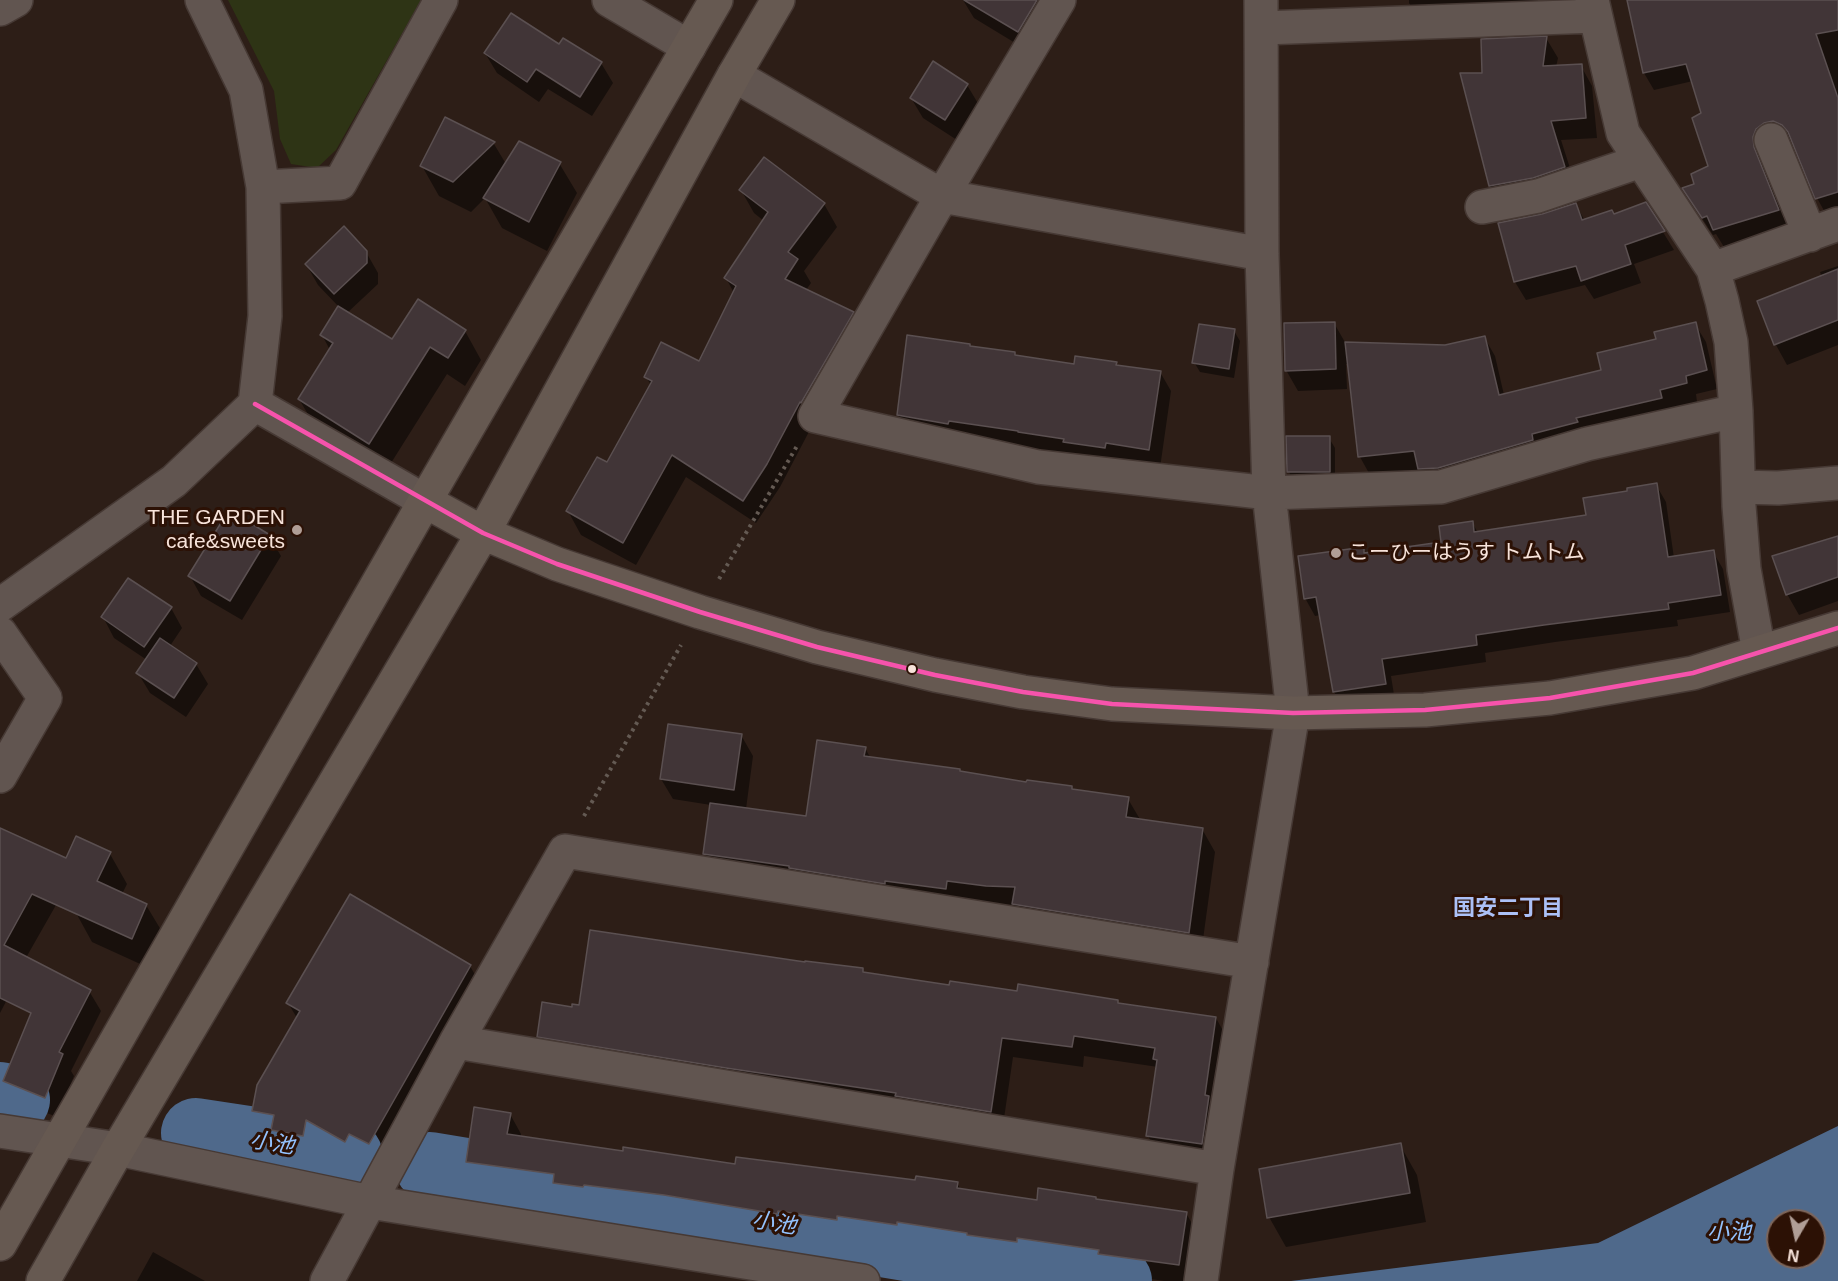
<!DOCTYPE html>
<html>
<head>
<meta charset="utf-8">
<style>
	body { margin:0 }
	#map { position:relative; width:1838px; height:1281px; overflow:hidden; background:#2d1e17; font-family:Helvetica,sans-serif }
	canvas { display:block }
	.north { position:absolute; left:1766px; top:1209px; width:60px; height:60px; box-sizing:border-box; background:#2c1105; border:2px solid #7d655a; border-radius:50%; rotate:189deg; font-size:16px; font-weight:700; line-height:24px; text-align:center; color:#f7e3da }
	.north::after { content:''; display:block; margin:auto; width:21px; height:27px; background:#b09e96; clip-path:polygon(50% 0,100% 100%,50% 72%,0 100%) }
</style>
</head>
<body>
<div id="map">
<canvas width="1838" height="1281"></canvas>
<div class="north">N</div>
</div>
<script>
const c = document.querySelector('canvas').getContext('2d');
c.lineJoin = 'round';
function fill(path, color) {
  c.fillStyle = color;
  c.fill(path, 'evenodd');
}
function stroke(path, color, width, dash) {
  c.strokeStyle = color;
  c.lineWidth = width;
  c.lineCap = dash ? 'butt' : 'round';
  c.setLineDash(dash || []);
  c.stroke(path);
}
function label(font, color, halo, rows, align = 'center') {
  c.font = font + ' Helvetica,"Noto Sans JP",sans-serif';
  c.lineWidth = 6;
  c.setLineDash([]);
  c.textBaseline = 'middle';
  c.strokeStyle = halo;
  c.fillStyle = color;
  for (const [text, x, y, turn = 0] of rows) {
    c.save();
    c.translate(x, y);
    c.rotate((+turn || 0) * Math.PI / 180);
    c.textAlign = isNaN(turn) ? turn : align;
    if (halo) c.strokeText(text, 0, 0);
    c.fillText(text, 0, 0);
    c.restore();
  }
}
const green = new Path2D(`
	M228 0H421L336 150 317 168 291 164 280 139 274 91Z`);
const water = new Path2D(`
	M1838 1126V1281H1291L1598 1243ZM1778 1221H1814V1257H1778Z`);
const shadow = new Path2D(`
	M963 0H1051L1030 52 974 18Z
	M1409 0H1565L1563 19 1421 23 1409 3Z
	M1629 0H1828L1838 9V220L1827 216 1817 198 1794 142 1784 138 1762 155 1763 165 1788 227 1724 247 1716 234 1713 235 1694 206 1696 184 1710 167 1703 114 1693 81 1654 90 1644 73Z
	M1546 38 1558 58 1556 67 1581 66 1592 86 1597 138 1561 140 1576 187 1502 206 1490 186 1462 75 1483 74Z
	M559 47 601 63 613 83 592 116 548 89 539 102 497 73 485 53Z
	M967 85 979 105 957 140 923 118 911 98Z
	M446 119 494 144 506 164 559 163 577 193 547 251 502 228 485 198 471 212 439 196 422 166Z
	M741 190 824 204 837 227 804 271 811 283 806 290 852 313 866 336 813 424 780 487 756 523 686 477 636 565 581 535 568 511 607 464 651 385 646 377 700 363 734 293 726 278 764 221 754 213Z
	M1645 203 1674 250 1634 264 1641 283 1594 299 1585 285 1526 300 1515 282 1500 224 1542 216 1576 205 1585 221 1614 215Z
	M366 252 378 273V284L347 313 392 342 465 331 481 360 465 386 447 374 386 471 316 428 299 399 330 350 322 335 339 307 318 285 306 264Z
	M1838 266V345L1787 365 1776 345 1759 302 1822 277 1820 272Z
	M1334 323 1346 344 1445 347 1484 337 1495 356 1504 395 1603 371 1658 340 1695 324 1706 342 1717 389 1696 394 1697 402 1669 408 1672 417 1430 487 1420 470 1370 475 1360 457 1349 364H1346L1347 389 1298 391 1286 370Z
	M1234 331 1240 341 1234 378 1200 372 1194 362Z
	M971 348 1076 365 1116 363 1118 366 1160 372 1171 391 1160 468 909 434 898 415Z
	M1288 437 1329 438 1335 448V482H1294L1289 472Z
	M1656 485 1666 502 1674 558 1713 552 1723 569 1730 612 1677 620 1678 626 1555 642 1485 653 1486 662 1391 676 1395 701 1345 709 1334 692 1321 615 1315 616 1305 598 1363 548 1366 554 1443 543 1472 522 1478 533 1587 517 1629 493Z
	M269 536 281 556 242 620 201 596 190 576Z
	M1838 536V601L1799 615 1787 594 1774 557Z
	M171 608 182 628 170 646 196 664 208 684 186 717 150 693 138 673 147 660 114 638 103 617Z
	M741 735 753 756 746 809 808 817 865 748 871 759 1028 783 1071 787 1074 791 1128 799 1141 821 1202 829 1215 852 1201 954 718 876 705 854 711 805 673 799 661 779Z
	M0 849 63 868 110 854 127 884 122 894 146 905 164 935 149 968 92 942 64 891 19 970 21 973 0 1013Z
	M806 964 862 970 864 973 951 986 1119 1004 1216 1018 1227 1038 1213 1163 1159 1156 1148 1136 1158 1067 1084 1056 1083 1067 1013 1057 1002 1132 550 1056 539 1036 573 1009 581 1006Z
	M470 966 482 987 380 1164 361 1153 356 1161 317 1139 314 1156 285 1150 275 1133 265 1131 254 1111 297 1018 288 1003Z
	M89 991 101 1011 71 1071 74 1076 57 1117 16 1101 4 1080Z
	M510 1114 521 1134V1138L624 1153 737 1165 916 1182 957 1183 961 1190 1038 1201 1096 1200 1186 1213 1198 1234 1191 1281H1164L1112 1273 1109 1269 1029 1257 1028 1262 980 1255 979 1252 908 1242V1245L848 1236V1240L789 1231 788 1233 742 1227 741 1225 595 1205 594 1207 566 1203 560 1193 479 1182 468 1162Z
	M1400 1145 1417 1175 1426 1222 1286 1247 1269 1217Z
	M153 1252 205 1281H137Z`);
const river = new Path2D(`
	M0 1097 15 1100
	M196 1133 348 1156
	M430 1167 1117 1281`);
const building = new Path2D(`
	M964 0H1037L1018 32Z
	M1627 0H1838V30L1816 34 1838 98V192L1815 199 1788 132 1782 125 1773 121 1764 123 1756 129 1753 137 1754 147 1779 210 1713 230 1707 216 1702 218 1682 188 1694 184 1691 174 1708 166 1692 118 1701 113 1686 64 1643 73Z
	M511 13 559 44 563 38 602 62 580 97 536 69 527 82 484 53Z
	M1547 36 1543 66 1582 64 1586 118 1551 121 1565 167 1533 178 1489 186 1460 73H1482L1481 39Z
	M933 61 968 84 945 120 910 98Z
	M445 117 495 142 453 182 420 166Z
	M519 141 561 162 529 222 483 198Z
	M764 157 825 203 788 252 798 259 785 279 854 312 801 403 800 402 767 464 743 501 672 455 623 543 566 511 597 457 607 462 652 381 644 377 661 342 699 361 736 286 724 278 768 212 739 190Z
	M1646 202 1665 231 1625 245 1631 264 1581 281 1576 266 1514 282 1498 223 1542 214 1576 203 1582 220 1612 210 1614 214Z
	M344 226 367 251V263L334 294 305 264Z
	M1838 269V320L1774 345 1757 301Z
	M418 299 466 330 448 358 430 347 369 444 298 399 333 343 320 335 338 306 392 339Z
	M1335 322 1336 369 1285 371 1284 323Z
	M1696 322 1707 370 1686 376 1687 383 1660 390 1662 398 1576 418 1578 422 1532 434 1533 440 1438 468 1418 469 1414 451 1358 457 1345 342 1445 345 1485 336 1499 395 1601 370 1597 353 1656 339 1654 332Z
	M1199 324 1235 329 1229 369 1192 363Z
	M907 335 970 344V346L1015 352V355L1074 364 1075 356 1117 362 1116 365 1161 371 1149 450 1106 443 1105 448 1063 442 1064 439 1018 432V431L949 421 948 424 897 415Z
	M1286 436H1330V472H1287Z
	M1657 483 1668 557 1714 550 1721 595 1668 603 1669 609 1544 625 1476 635 1477 645 1382 659 1386 684 1333 692 1316 597 1304 599 1298 556 1364 547V553L1441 542 1439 526 1473 521 1474 532 1586 515 1583 498 1627 491V488Z
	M229 510 270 535 230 601 188 576Z
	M1838 536V577L1786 595 1772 556Z
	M128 578 172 607 144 647 101 617Z
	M160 638 197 663 174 698 136 673Z
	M668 724 742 734 734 790 660 779Z
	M817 740 866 747 864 756 960 769V771L1026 782 1027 780 1072 786V789L1129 797 1126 817 1203 828 1189 933 1012 904 1015 887 986 886 947 881 946 889 885 881V884L789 868V866L703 854 710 803 806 816Z
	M0 828 66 858 76 836 111 852 97 881 147 904 132 939 32 894 4 945 91 990 59 1052 63 1054 45 1098 3 1081 31 1013 0 998Z
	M350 894 471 965 369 1144 349 1134 345 1142 306 1120 303 1136 271 1130 274 1115 252 1111 257 1085 300 1011 286 1003Z
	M590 930 805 962V961L863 968V972L949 985 950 981 1017 991 1018 984 1118 1000V1003L1216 1017 1205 1095 1209 1096 1202 1144 1146 1136 1157 1060 1153 1059 1155 1048 1074 1036 1072 1047 1002 1038 991 1112 895 1096 896 1093 726 1068 537 1037 542 1002 572 1007V1004L579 1005Z
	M474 1107 511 1113 507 1134 623 1151V1147L735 1164 736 1157 915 1180 916 1176 958 1182 957 1188 1037 1200 1038 1188 1096 1197V1199L1187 1212 1179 1265 1098 1254 1099 1250 1017 1238V1242L967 1235V1233L897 1222V1225L837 1216V1220L778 1211 777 1214 664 1195 584 1185 583 1187 553 1183 554 1174 466 1162Z
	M1401 1143 1410 1193 1267 1218 1259 1169Z`);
const path = new Path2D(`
	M719 579 797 446
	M584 816 681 645`);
const street = new Path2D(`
	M609 0 689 47
	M1059 0 942 196 815 416 1038 467 1269 493 1441 487 1587 444 1736 411
	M1592 0 1623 133 1713 269 1722 301 1731 342 1736 411 1739 506 1744 569 1759 652
	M0 9 16 0
	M1263 28 1595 16
	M734 75 942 196 1262 254
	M1771 140 1810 235
	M263 187 340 183 441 0
	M1482 207 1538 196 1641 161
	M1713 269 1838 224
	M255 404 425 501
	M1739 487 1778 488 1838 483
	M0 605 174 481 255 404 265 316 263 187 246 90 202 0
	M0 633 45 698 0 776
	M456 1042 1217 1169
	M0 1131 118 1149 370 1202 863 1281
	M327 1281 456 1042 565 851 1252 962
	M1201 1281 1217 1169 1293 713 1269 493 1262 254 1261 0`);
const secondary = new Path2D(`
	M425 501 483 533 557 564 700 612 817 647 935 675 1023 692 1112 704 1293 713 1425 710 1550 698 1693 673 1838 628
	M0 1244 425 501 716 0
	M43 1281 118 1149 483 533 734 75 778 0`);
const bus1 = new Path2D(`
	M255 404 483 533 557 564 700 612 817 647 935 675 1023 692 1112 704 1293 713 1425 710 1550 698 1693 673 1838 628`);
const markers = [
	[297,530,6,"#b09e96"],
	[1336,553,6,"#b09e96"],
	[912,669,5,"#f7e3da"]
];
const poiNames = [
	["THE GARDEN",285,518],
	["cafe&sweets",285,542],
	["こーひーはうす トムトム",1348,553,"left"]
];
const neighbourhoodNames = [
	["国安二丁目",1508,909]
];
const waterNames = [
	["小池",272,1144,9],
	["小池",774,1224,9],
	["小池",1729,1233]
];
fill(green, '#2e3415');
fill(water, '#4f698b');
fill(shadow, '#0007');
stroke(river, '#4f698b', 70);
fill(building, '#413537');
stroke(building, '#5b5051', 1.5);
stroke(street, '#463934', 36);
stroke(secondary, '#463934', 36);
stroke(path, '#645a53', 4, [3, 4.5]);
stroke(street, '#615550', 33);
stroke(secondary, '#665951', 33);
stroke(bus1, '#f653ac', 4.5);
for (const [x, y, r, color] of markers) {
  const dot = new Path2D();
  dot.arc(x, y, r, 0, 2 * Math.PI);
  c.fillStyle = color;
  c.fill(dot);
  stroke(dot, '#2c1105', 2);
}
label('21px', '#f7e3da', '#2c1105', poiNames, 'right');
label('bold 22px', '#acc0f6', '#2c1105', neighbourhoodNames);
label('italic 22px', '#93c2fe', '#2c1105', waterNames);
</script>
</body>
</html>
